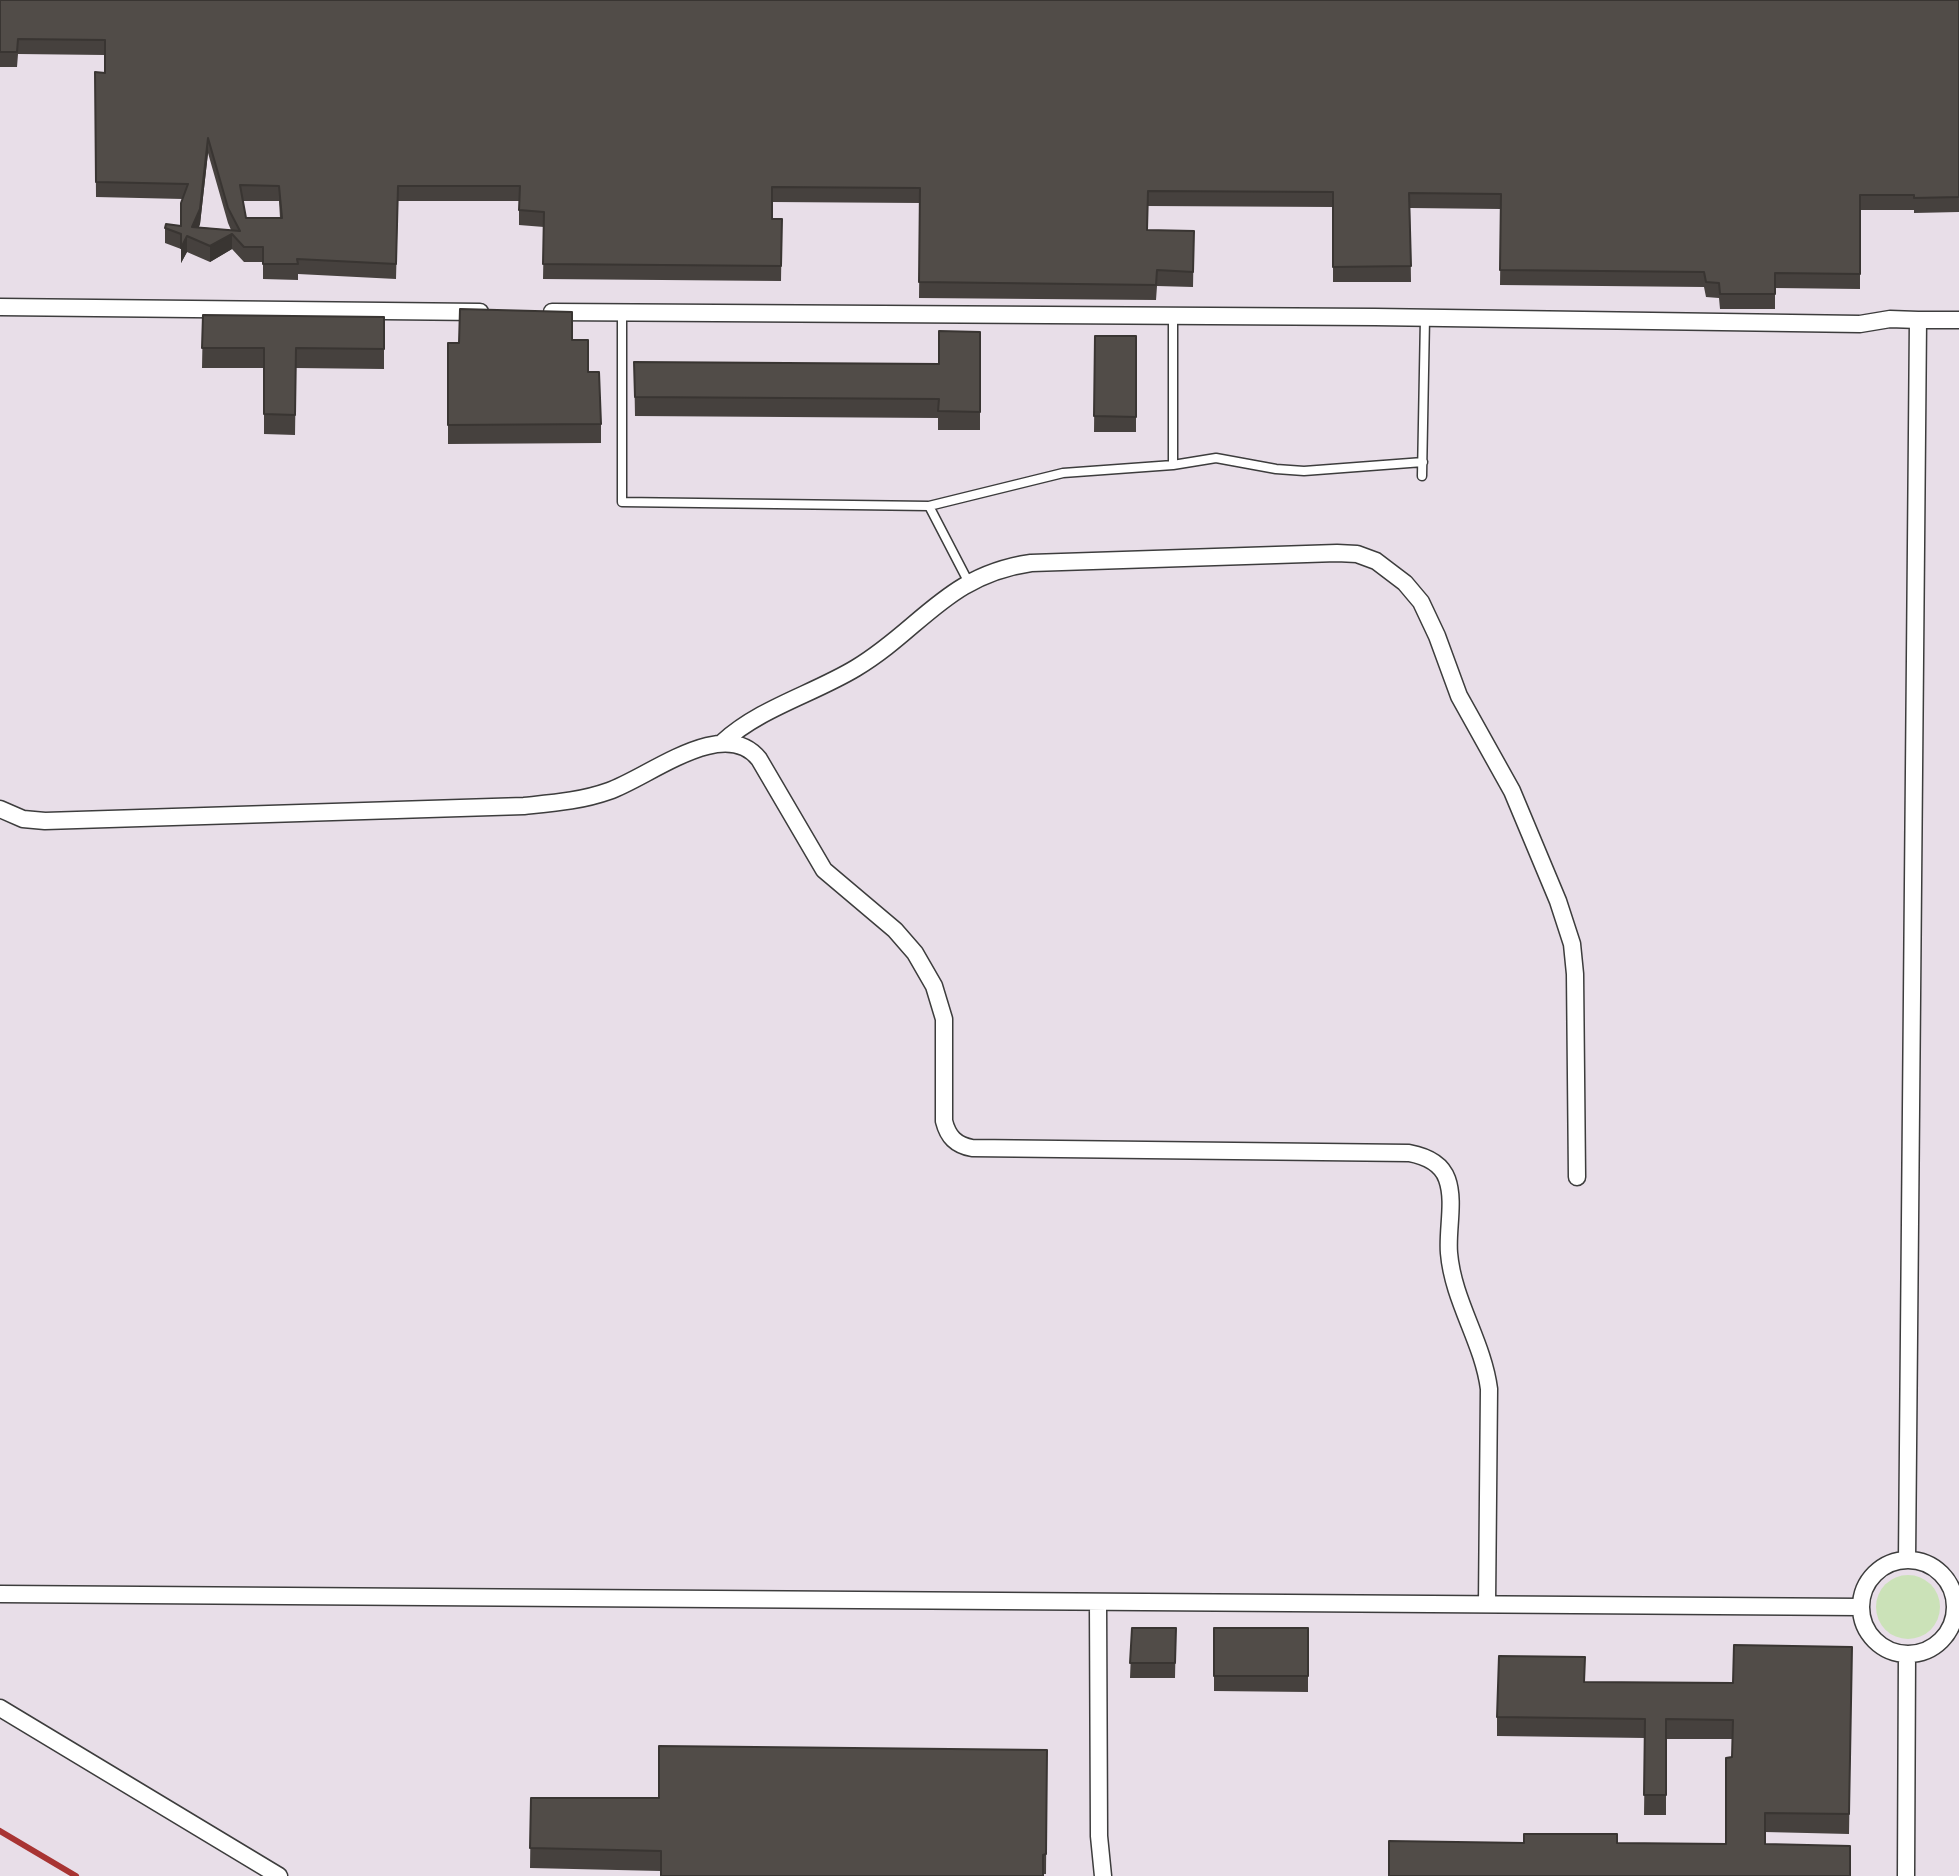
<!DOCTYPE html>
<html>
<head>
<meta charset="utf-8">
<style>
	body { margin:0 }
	canvas { display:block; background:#fcfae9 }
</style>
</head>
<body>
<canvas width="1959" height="1876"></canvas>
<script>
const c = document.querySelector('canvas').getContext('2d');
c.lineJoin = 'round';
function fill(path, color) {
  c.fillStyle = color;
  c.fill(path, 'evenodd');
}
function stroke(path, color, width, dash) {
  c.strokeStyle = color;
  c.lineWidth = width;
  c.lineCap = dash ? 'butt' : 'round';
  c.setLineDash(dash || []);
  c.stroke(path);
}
const industrial = new Path2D(`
	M0 0H1959V1876H0Z`);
const green = new Path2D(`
	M1876 1607a32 32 0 1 1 64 0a32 32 0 1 1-64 0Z`);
const lane = new Path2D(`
	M622 313V502L929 506 969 583
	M1173 465 1216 458 1276 469 1304 471 1423 462
	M1422 476 1425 318
	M929 506 1063 473 1173 465V316`);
const street = new Path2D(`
	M0 307 480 312
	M552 312 1375 317 1860 324 1890 319 1918 320
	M723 742C760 708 813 694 856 668 921 629 947 575 1031 563L1337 553 1357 554 1376 561 1405 583 1421 602 1437 636 1459 696 1512 791 1558 901 1572 944 1575 974 1577 1177
	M0 809 23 819 45 821 524 806C553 803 581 801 609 791 649 777 724 715 759 759L824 870 895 930 915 953 934 986 944 1019V1121C948 1137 956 1145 972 1148L1409 1153C1425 1156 1441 1162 1447 1179 1455 1201 1447 1230 1449 1253 1453 1301 1483 1342 1489 1389L1487 1604
	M1861 1607a47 47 0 1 1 94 0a47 47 0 1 1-94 0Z
	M1907 1560 1918 320H1959
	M0 1594 1860 1607
	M1098 1602 1099 1836 1103 1876
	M0 1708 279 1876
	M1906 1876 1907 1654`);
const rail = new Path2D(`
	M0 1831 76 1876`);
const wall = new Path2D(`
	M0 0H1959V212L1914 213V210H1860V289L1775 288V309H1720L1719 298 1706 297 1704 287 1500 285 1501 209 1410 208 1411 282H1333V207L1148 206 1147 230 1194 231 1193 287 1157 286 1156 300 919 298 920 203 772 202V219H782L781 281 543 279 544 227 519 225V201H398L396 279 298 274V280L263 279V262H244L232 249 210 262 187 252 181 263V249L165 243V228L181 226 183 199 96 197 95 72 105 73V55L18 54 17 67H0ZM208 153 228 223 231 230 199 227 200 224ZM243 201H279L280 218H246Z
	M203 315 384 317V369L296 368 295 435 264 434V368H202Z
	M980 332V430H938V418L635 416 634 362 939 364Z
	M1095 336H1136V432H1094Z
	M572 340 588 372 601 424V443L448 444V343Z
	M1132 1628H1176L1175 1678H1130Z
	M1214 1628H1308V1692L1214 1691Z
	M1852 1647 1849 1834 1765 1832V1844L1617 1843 1726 1844 1732 1757V1739H1666V1815H1644L1645 1738 1497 1736V1717L1585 1682 1733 1683Z
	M1047 1750 1046 1874 661 1871 530 1868 531 1798H659Z`);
const shadedWall = new Path2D(`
	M208 138V153L200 224 193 239 192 227Z
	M232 234V249L210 262V246Z
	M187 236V252L181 263V248Z`);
const building = new Path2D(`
	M0 0H1959V197L1914 198V195H1860V274L1775 273V294H1720L1719 283 1706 282 1704 272 1500 270 1501 194 1409 193 1411 266 1333 267V192L1148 191 1147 230 1194 231 1193 272 1157 270 1156 285 919 282 920 188 772 187V219H782L781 266 543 264 544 212 519 210 520 186H398L396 264 297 259 298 264H263V247H244L232 234 210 246 187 236 181 248V234L165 228 166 224 181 226V203L188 184 96 182 95 72 105 73V40L18 39 17 52H0ZM208 138 228 208 240 231 192 227 200 209ZM240 185 279 186 282 218H246Z
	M460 309 572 312V340H588V372H599L601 424 448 425V343H459Z
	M203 315 384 317V349L296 348 295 415 264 414V348H202Z
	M939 331 980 332V412L938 411 939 399 635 397 634 362 939 364Z
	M1095 336H1136V417L1094 416Z
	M1132 1628H1176L1175 1663H1130Z
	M1214 1628H1308V1676H1214Z
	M1734 1645 1852 1647 1849 1814 1765 1813V1844L1850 1846V1876H1389V1841L1524 1843V1834H1617V1843L1726 1844V1758L1732 1757 1733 1720 1666 1719V1795H1644L1645 1719 1497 1717 1499 1656 1585 1657 1584 1682 1733 1683Z
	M659 1746 1047 1750 1046 1854 1043 1855V1876H661V1851L530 1848 531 1798H659Z`);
fill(industrial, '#e8dee8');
fill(green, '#cbe2b8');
stroke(lane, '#3d3d3d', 11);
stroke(street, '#3d3d3d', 19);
stroke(lane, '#fff', 8);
stroke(street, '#fff', 16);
stroke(rail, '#a83433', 6);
fill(wall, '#46413e');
fill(shadedWall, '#393532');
fill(building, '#514c48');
stroke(building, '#393532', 2);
</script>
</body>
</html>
